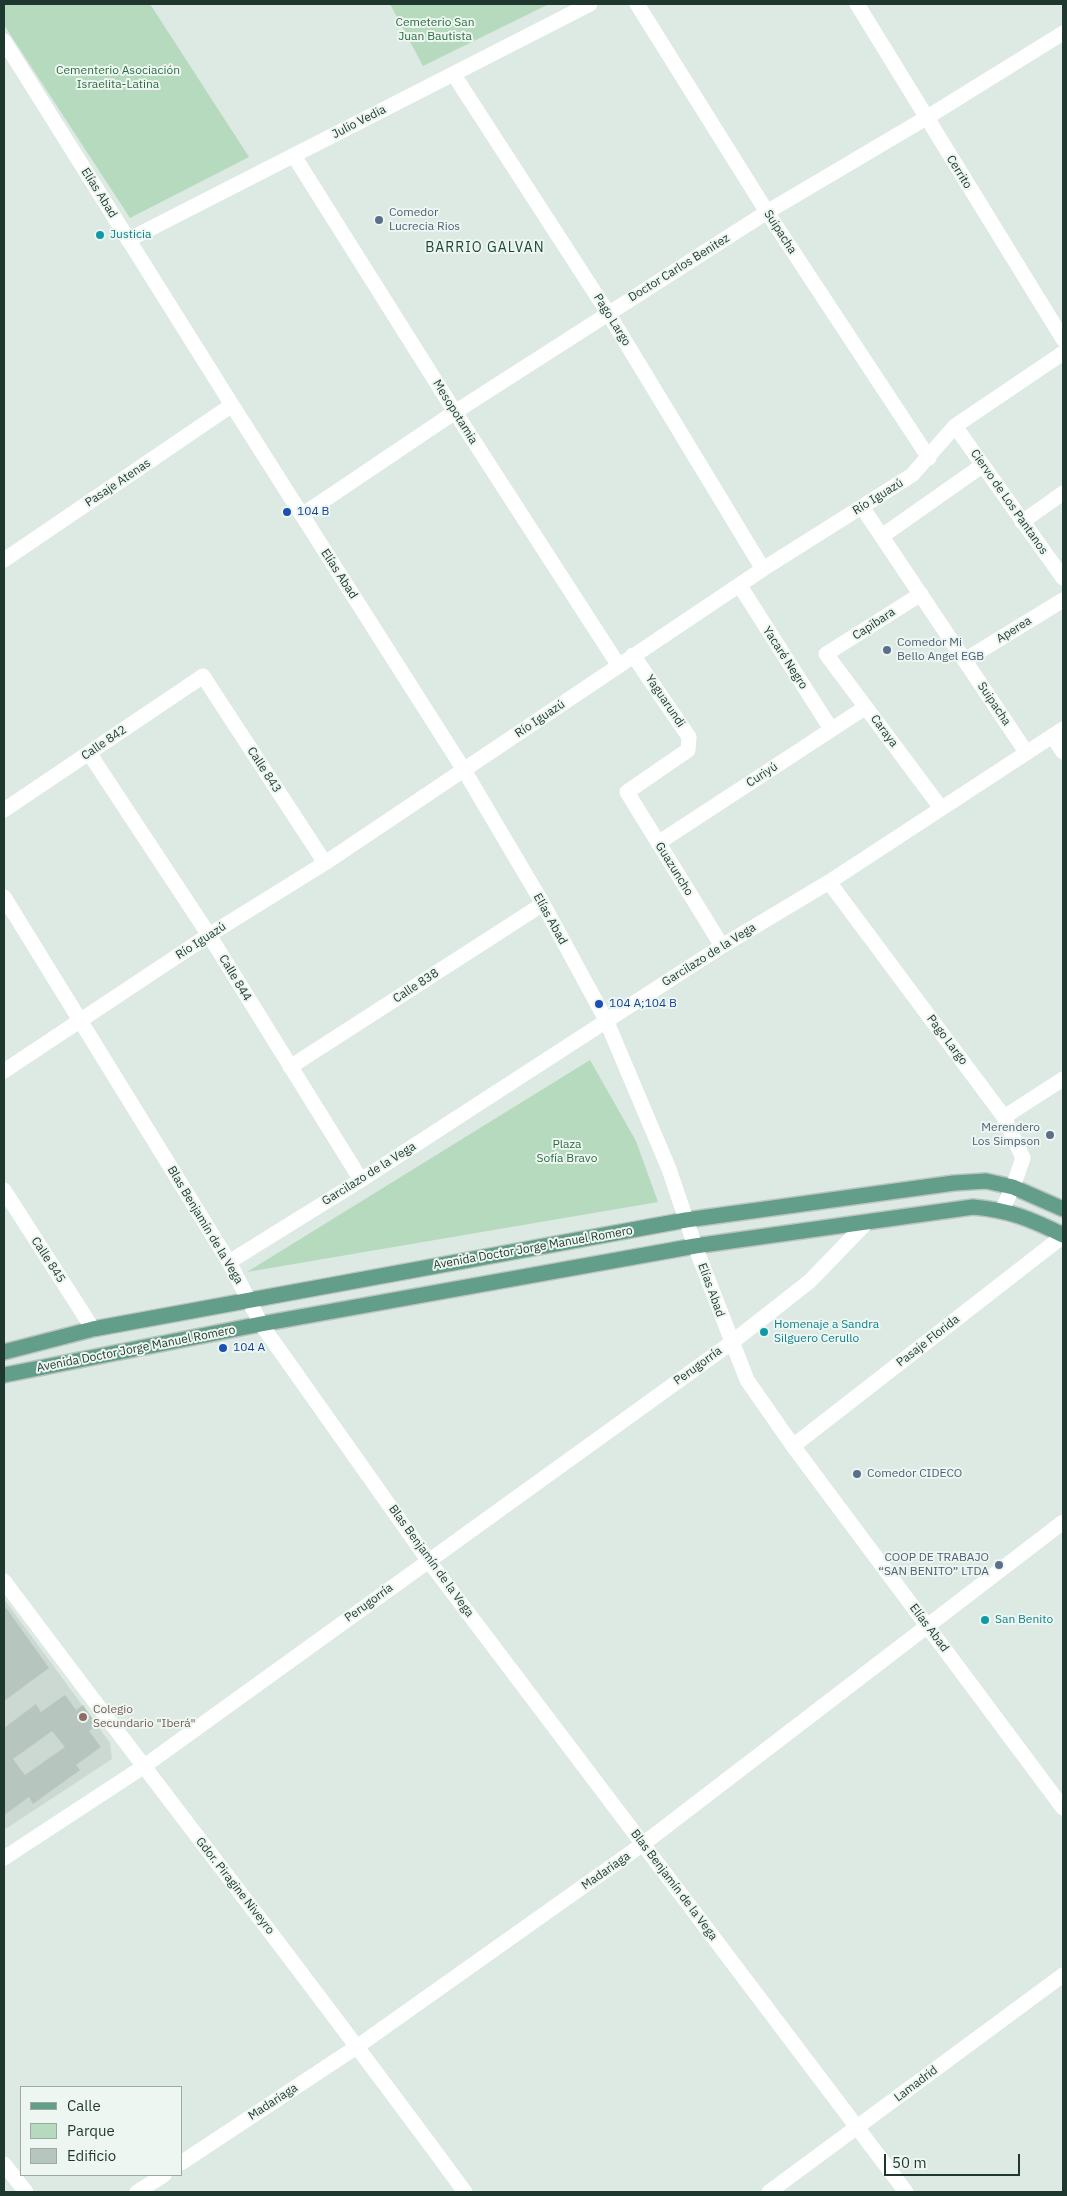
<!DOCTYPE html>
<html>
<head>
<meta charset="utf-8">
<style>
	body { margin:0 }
	#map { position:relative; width:1067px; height:2196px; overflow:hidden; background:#dde9e3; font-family:"IBM Plex Sans",sans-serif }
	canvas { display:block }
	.frame { position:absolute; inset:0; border:5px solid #1f382f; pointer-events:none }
	.legend { position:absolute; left:20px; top:2086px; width:162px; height:90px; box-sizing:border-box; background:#edf6f1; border:1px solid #9baaa3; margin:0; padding:6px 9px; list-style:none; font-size:15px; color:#1f382f }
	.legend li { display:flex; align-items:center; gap:10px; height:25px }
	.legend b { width:25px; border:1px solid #9baaa3 }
	.scale { position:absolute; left:884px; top:2154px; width:136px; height:22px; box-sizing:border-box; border:2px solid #1f382f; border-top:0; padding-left:6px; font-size:15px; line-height:18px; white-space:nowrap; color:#1f382f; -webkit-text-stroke:4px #edf6f1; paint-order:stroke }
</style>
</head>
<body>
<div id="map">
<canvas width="1067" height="2196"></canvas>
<div class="frame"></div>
<ul class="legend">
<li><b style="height:6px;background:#629e8a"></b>Calle</li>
<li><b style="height:14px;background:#b6dabd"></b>Parque</li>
<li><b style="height:14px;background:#b6c6be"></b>Edificio</li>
</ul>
<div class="scale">50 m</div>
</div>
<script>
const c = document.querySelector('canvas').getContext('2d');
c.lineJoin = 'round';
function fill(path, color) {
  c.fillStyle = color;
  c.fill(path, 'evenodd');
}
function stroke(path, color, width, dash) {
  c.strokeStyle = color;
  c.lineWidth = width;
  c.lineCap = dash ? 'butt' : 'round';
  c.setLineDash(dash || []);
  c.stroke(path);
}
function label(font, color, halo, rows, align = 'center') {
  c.font = font + ' "IBM Plex Sans",sans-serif';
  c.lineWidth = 4;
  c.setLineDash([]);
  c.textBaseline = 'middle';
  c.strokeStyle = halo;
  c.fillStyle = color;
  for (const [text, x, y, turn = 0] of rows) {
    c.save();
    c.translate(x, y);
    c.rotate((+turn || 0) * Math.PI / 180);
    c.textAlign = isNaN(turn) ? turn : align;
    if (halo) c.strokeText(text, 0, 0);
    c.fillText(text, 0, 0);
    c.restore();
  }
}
const built = new Path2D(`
	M4 1599 110 1743 112 1759 4 1830Z`);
const green = new Path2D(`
	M4 4H150L249 157 130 218 4 25Z
	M390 4H549L423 66Z
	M590 1060 636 1141 658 1202 247 1272Z`);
const building = new Path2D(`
	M4 1605 49 1668 4 1701Z
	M65 1695 76 1710 83 1705 97 1725 89 1731 101 1747 76 1765 80 1770 33 1804 29 1797 4 1815V1728L36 1704 41 1712ZM52 1731 65 1747 25 1775 13 1759Z`);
const minor = new Path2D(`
	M637 4 767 212 929 458
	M857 4 1063 339
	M4 41 232 405 464 770 543 904 606 1020 669 1169 695 1246 747 1380 793 1446 1063 1808
	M454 75 608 313 763 569
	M294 156 455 412 619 666
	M128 240 590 4
	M955 426 1063 578
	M862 507 1026 752
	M302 515 455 412 767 212 926 118 1063 33
	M1022 522 1063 493
	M882 536 983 465
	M4 560 232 405
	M740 586 831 729
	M921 594 826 654 941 808
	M633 655 689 737 688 750 627 792 722 946
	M965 660 1063 600
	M1052 736 1063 752
	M89 753 209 935 361 1180
	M4 810 203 676 325 863
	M658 843 866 707
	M829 882 1004 1117 1023 1158 1013 1187 1002 1210
	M4 897 229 1262 261 1324 428 1560 906 2192
	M290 1067 543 904
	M4 1071 209 935 325 863 763 569 912 475 955 426 1063 353
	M1004 1117 1063 1079
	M4 1190 93 1329
	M229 1262 361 1180 722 946 829 882 1063 729
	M793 1446 1063 1236
	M4 1581C157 1786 314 1986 465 2192
	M4 1858 143 1767 731 1343 810 1281 867 1222
	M181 2163 358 2046 643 1844 1063 1522
	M4 2164 26 2192
	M137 2192 164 2175
	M769 2192 1063 1975`);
const major = new Path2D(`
	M4 1352 93 1329 686 1220 954 1183 986 1181 1013 1187 1063 1209
	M4 1375 261 1324 695 1246 973 1207C1009 1210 1031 1219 1063 1235`);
const markers = [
	[379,220,5,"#5c6f8a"],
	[100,235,5,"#0f9aa8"],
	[287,512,5,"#1a4fb4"],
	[887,650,5,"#5c6f8a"],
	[599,1004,5,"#1a4fb4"],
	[1050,1135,5,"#5c6f8a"],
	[764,1332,5,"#0f9aa8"],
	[223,1348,5,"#1a4fb4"],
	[857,1474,5,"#5c6f8a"],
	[999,1565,5,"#5c6f8a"],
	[985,1620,5,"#0f9aa8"],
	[83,1717,5,"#8d6e63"]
];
const parkNames = [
	["Cemeterio San",435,23],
	["Juan Bautista",435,37],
	["Cementerio Asociación",118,71],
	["Israelita-Latina",118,85],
	["Plaza",567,1145],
	["Sofía Bravo",567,1159]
];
const streetNames = [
	["Julio Vedia",359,122,-27],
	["Cerrito",959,172,58],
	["Elías Abad",99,193,58],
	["Suipacha",780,232,57],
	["Doctor Carlos Benitez",679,268,-32],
	["Pago Largo",612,320,58],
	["Mesopotamia",455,412,58],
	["Pasaje Atenas",118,483,-34],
	["Río Iguazú",878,497,-32],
	["Ciervo de Los Pantanos",1009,502,55],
	["Elías Abad",339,574,57],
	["Capibara",874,624,-33],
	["Aperea",1014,630,-32],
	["Yacaré Negro",785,658,57],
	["Yaguarundi",665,701,56],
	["Suipacha",994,704,56],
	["Río Iguazú",540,719,-34],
	["Caraya",884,731,53],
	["Calle 842",104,743,-34],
	["Calle 843",264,770,57],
	["Curiyú",762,775,-33],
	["Guazuncho",674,869,58],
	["Elías Abad",550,919,61],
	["Río Iguazú",201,941,-33],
	["Garcilazo de la Vega",709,955,-32],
	["Calle 844",235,978,59],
	["Calle 838",416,986,-33],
	["Pago Largo",947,1040,53],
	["Garcilazo de la Vega",369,1174,-32],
	["Blas Benjamín de la Vega",205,1225,59],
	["Avenida Doctor Jorge Manuel Romero",533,1248,-10],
	["Calle 845",48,1260,57],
	["Elías Abad",711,1290,70],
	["Pasaje Florida",928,1341,-38],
	["Avenida Doctor Jorge Manuel Romero",136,1349,-11],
	["Perugorría",698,1366,-36],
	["Blas Benjamín de la Vega",431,1561,54],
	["Perugorría",369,1603,-36],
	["Elías Abad",929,1628,53],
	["Madariaga",606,1871,-35],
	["Blas Benjamín de la Vega",674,1885,53],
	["Gdor. Piragine Niveyro",235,1886,52],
	["Lamadrid",916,2084,-37],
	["Madariaga",273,2102,-33]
];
const serviceNames = [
	["Comedor",389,213],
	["Lucrecia Rios",389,227],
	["Comedor Mi",897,643],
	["Bello Angel EGB",897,657],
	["Merendero",1040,1128,"right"],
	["Los Simpson",1040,1142,"right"],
	["Comedor CIDECO",867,1474],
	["COOP DE TRABAJO",989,1558,"right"],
	["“SAN BENITO” LTDA",989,1572,"right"]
];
const cultureNames = [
	["Justicia",110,235],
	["Homenaje a Sandra",774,1325],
	["Silguero Cerullo",774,1339],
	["San Benito",995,1620]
];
const transitNames = [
	["104 B",297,512],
	["104 A;104 B",609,1004],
	["104 A",233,1348]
];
const educationNames = [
	["Colegio",93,1710],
	["Secundario \"Iberá\"",93,1724]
];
const neighbourhoodNames = [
	["BARRIO GALVAN",485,248]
];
fill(built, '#ccd9d2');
fill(green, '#b6dabd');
fill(building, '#b6c6be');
stroke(major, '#bcc3c1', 18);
stroke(minor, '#fff', 15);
stroke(major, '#629e8a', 15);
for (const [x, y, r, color] of markers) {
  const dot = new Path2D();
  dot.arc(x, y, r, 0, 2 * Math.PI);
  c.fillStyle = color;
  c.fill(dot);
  stroke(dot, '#edf6f1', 2);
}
label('12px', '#2b6e3f', '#edf6f1', parkNames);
label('12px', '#1f382f', '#edf6f1', streetNames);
label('12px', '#4e5e75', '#edf6f1', serviceNames, 'left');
label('12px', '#0d838f', '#edf6f1', cultureNames, 'left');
label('12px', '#164399', '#edf6f1', transitNames, 'left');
label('12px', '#785e54', '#edf6f1', educationNames, 'left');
c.letterSpacing = '1px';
label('14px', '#1c493b', '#edf6f1', neighbourhoodNames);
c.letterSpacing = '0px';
</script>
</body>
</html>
